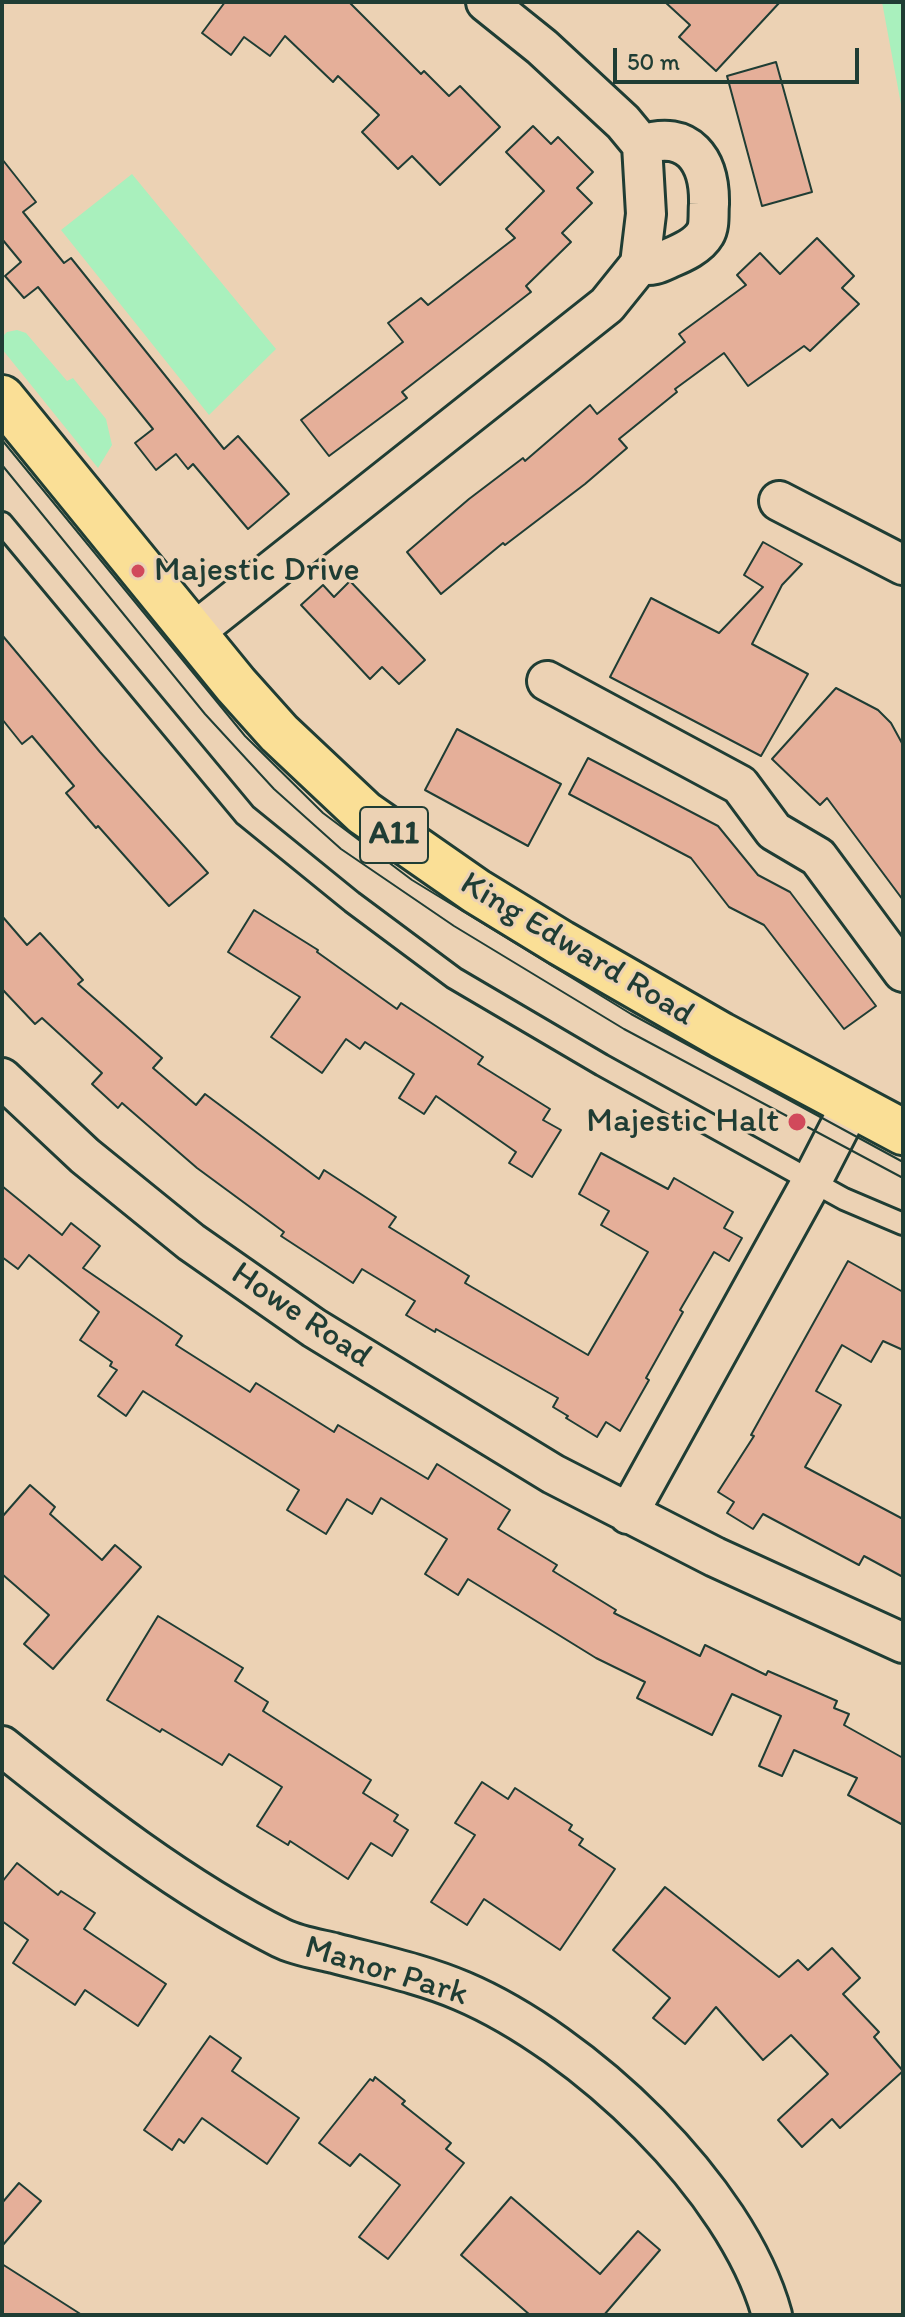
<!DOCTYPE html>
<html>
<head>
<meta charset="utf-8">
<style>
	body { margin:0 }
	#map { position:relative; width:905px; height:2317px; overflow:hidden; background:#ecd2b4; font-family:Itim,sans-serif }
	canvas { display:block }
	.frame { position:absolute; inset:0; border:4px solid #1f3d34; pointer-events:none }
	.scale { position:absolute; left:613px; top:48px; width:246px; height:36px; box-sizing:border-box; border:4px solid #1f3d34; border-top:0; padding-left:10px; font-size:24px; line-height:28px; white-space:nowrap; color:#1f3d34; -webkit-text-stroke:6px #ecd2b4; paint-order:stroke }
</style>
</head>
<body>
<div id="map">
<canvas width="905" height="2317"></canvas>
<div class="frame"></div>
<div class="scale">50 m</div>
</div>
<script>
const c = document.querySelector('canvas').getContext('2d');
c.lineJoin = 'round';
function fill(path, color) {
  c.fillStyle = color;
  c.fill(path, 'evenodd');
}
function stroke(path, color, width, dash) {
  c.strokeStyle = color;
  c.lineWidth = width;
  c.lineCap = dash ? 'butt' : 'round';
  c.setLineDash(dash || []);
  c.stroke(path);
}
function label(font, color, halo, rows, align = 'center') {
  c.font = font + ' Itim,sans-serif';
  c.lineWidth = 6;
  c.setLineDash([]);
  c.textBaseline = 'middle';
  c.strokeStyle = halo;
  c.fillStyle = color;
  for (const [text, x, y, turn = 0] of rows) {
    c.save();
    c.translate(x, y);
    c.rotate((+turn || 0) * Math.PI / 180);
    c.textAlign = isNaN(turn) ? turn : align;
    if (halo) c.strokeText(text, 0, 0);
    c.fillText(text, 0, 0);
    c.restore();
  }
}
const green = new Path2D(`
	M882 2H903V115Z
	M132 174 276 349 209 415 61 230Z
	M17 330 26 333 67 381 73 378 106 419 112 445 98 468 2 349V337L7 332Z`);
const building = new Path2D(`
	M225 2H349L421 74 424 71 449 96 460 86 500 127 440 185 412 156 398 169 362 132 379 115 338 76 333 82 285 36 270 56 244 37 231 55 202 33Z
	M665 2H780L716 71 679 37 690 25Z
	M776 62 812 192 762 206 727 76Z
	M533 126 551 144 558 137 593 172 577 188 592 203 562 233 571 242 526 286 531 292 402 392 407 398 329 456 301 420 403 342 388 323 421 298 428 305 515 238 506 229 544 191 506 152Z
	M2 159 36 202 23 212 64 263 71 258 224 449 238 436 289 494 248 529 193 464 188 469 176 454 156 470 135 443 153 429 38 287 24 298 5 276 21 262 2 239Z
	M817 238 854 276 842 288 859 304 810 351 804 346 748 386 724 353 675 389 677 392 619 439 627 448 585 484 505 545 503 543 441 594 407 552 469 499 523 458 525 461 590 405 597 414 685 342 679 334 746 285 737 275 760 253 780 274Z
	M763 542 802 564 782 585 752 644 808 674 761 756 610 677 651 598 719 633 763 587 744 575Z
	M350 581 425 660 399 684 382 667 370 679 301 605 323 585 334 597Z
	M2 635 100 752 208 873 169 906 98 826 96 828 66 793 74 786 32 736 22 744 2 719Z
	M836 688 878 710 891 723 903 745V900L827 798 820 805 772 759Z
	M457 729 561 784 528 846 425 790Z
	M588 758 718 826 758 875 790 892 876 1006 844 1029 764 925 729 907 691 858 569 794Z
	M254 910 318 950 317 952 397 1009 401 1003 483 1057 478 1064 550 1109 543 1120 561 1130 532 1177 509 1163 516 1152 436 1096 424 1114 399 1098 414 1074 365 1042 360 1049 346 1039 322 1073 271 1037 300 997 228 952Z
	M2 916 27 945 40 933 83 980 78 984 162 1058 153 1068 196 1105 205 1094 319 1179 324 1170 396 1217 389 1227 469 1276 465 1283 588 1355 648 1252 601 1225 609 1211 579 1194 601 1153 668 1189 674 1178 733 1212 724 1228 742 1238 729 1261 714 1252 680 1310 683 1312 646 1378 649 1380 620 1431 606 1422 597 1437 566 1418 568 1416 553 1407 558 1398 436 1329 435 1332 406 1315 415 1301 362 1269 353 1283 281 1236 284 1232 197 1168 122 1103 118 1108 92 1084 102 1073 42 1018 35 1024 2 989Z
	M2 1186 62 1235 71 1223 100 1246 83 1268 182 1336 176 1345 250 1392 256 1383 334 1432 338 1425 428 1479 437 1464 510 1510 498 1529 557 1565 553 1571 616 1610 614 1613 700 1656 705 1645 766 1675 768 1671 837 1701 834 1708 849 1714 844 1725 903 1758V1825L848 1795 857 1778 794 1750 782 1776 759 1766 781 1716 732 1694 712 1735 637 1698 645 1682 596 1658 468 1579 458 1595 425 1574 447 1539 381 1498 372 1514 347 1499 326 1534 287 1510 299 1490 143 1391 126 1416 98 1396 117 1370 110 1366 112 1362 80 1340 99 1312 29 1255 18 1269 2 1257Z
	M848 1261 903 1292V1350L883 1341 871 1362 842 1345 816 1391 841 1405 805 1467 903 1519V1577L864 1556 859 1565 763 1514 753 1529 727 1513 734 1502 718 1492 754 1436 751 1435Z
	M30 1485 55 1507 50 1514 102 1560 115 1545 141 1567 53 1669 24 1644 49 1615 2 1574V1517Z
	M158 1616 243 1668 235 1681 268 1702 263 1711 371 1780 363 1793 398 1815 394 1821 408 1830 392 1856 371 1843 348 1879 290 1841 288 1845 257 1826 282 1787 229 1754 222 1765 162 1729 160 1732 107 1700Z
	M482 1782 508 1799 515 1788 572 1825 569 1830 583 1839 579 1845 615 1869 560 1950 484 1899 467 1925 431 1902 475 1835 455 1823Z
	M17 1863 58 1895 61 1891 95 1913 84 1929 166 1984 138 2026 85 1990 75 2005 13 1963 28 1940 2 1921V1882Z
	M665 1887 779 1977 798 1960 808 1970 832 1948 860 1978 843 1994 879 2032 874 2037 903 2071 840 2128 832 2119 802 2147 778 2120 828 2074 791 2035 763 2060 716 2007 685 2044 653 2018 670 1998 613 1950Z
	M210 2036 241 2058 232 2071 299 2118 267 2164 202 2118 184 2143 179 2139 172 2150 144 2130Z
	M375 2077 405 2101 402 2104 451 2143 446 2149 464 2163 388 2259 359 2237 400 2185 360 2154 350 2166 319 2143 370 2079 373 2081Z
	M19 2183 41 2201 2 2246V2203Z
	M511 2197 600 2274 638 2231 660 2250 604 2315H530L461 2255Z
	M2 2264 82 2315H2Z`);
const lane = new Path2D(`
	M2 523 245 815 352 902 454 978 602 1065 844 1199 903 1224`);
const street = new Path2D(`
	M640 264C652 267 659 263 670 258 682 253 698 246 705 234 710 226 708 213 709 204 710 160 688 129 642 145
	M779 501 903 565
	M193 633 607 305 640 264 646 214 642 145 623 122 542 47 486 2
	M547 681 740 785 774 831 818 857 903 972
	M2 1078 85 1156 191 1242 314 1328 553 1474 715 1557 903 1643
	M628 1514 812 1181 851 1105
	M2 1746C87 1814 183 1889 281 1938 297 1946 317 1949 334 1953 375 1964 423 1974 462 1991 582 2042 737 2187 772 2315`);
const primary = new Path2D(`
	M2 398 236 685 279 733 364 813 476 891 561 943 721 1035 903 1132`);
const tram = new Path2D(`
	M2 440 245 736 323 813 412 880 631 1014 903 1162
	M2 465 205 714 274 789 341 849 454 926 624 1029 903 1178`);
const markers = [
	[138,571,8,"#d1495b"],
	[797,1122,10,"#d1495b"]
];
const shields = [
	[394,835,68]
];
const shieldNames = [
	["A11",394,835]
];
const poiNames = [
	["Majestic Drive",154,571],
	["Majestic Halt",779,1122,"right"]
];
const streetNames = [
	["King Edward Road",577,950,31],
	["Howe Road",301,1316,34],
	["Manor Park",386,1972,17]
];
fill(green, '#a9f0bd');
fill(building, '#e5af99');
stroke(building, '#1f3d34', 2);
stroke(lane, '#1f3d34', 26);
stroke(street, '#1f3d34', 44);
stroke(primary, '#1f3d34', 50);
stroke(lane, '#ecd2b4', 20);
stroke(street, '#ecd2b4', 38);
stroke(primary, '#fadf96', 44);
stroke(tram, '#1f3d34', 2);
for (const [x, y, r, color] of markers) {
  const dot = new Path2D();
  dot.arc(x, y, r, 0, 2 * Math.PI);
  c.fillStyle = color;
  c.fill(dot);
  stroke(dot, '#ecd2b4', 3);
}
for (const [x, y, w] of shields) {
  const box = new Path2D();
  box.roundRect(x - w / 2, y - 28, w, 56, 6);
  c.fillStyle = '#ecd2b4';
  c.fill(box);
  stroke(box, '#1f3d34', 2);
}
label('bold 32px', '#1f3d34', null, shieldNames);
label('34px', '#1f3d34', '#ecd2b4', poiNames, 'left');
label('34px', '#1f3d34', '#ecd2b4', streetNames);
</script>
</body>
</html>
